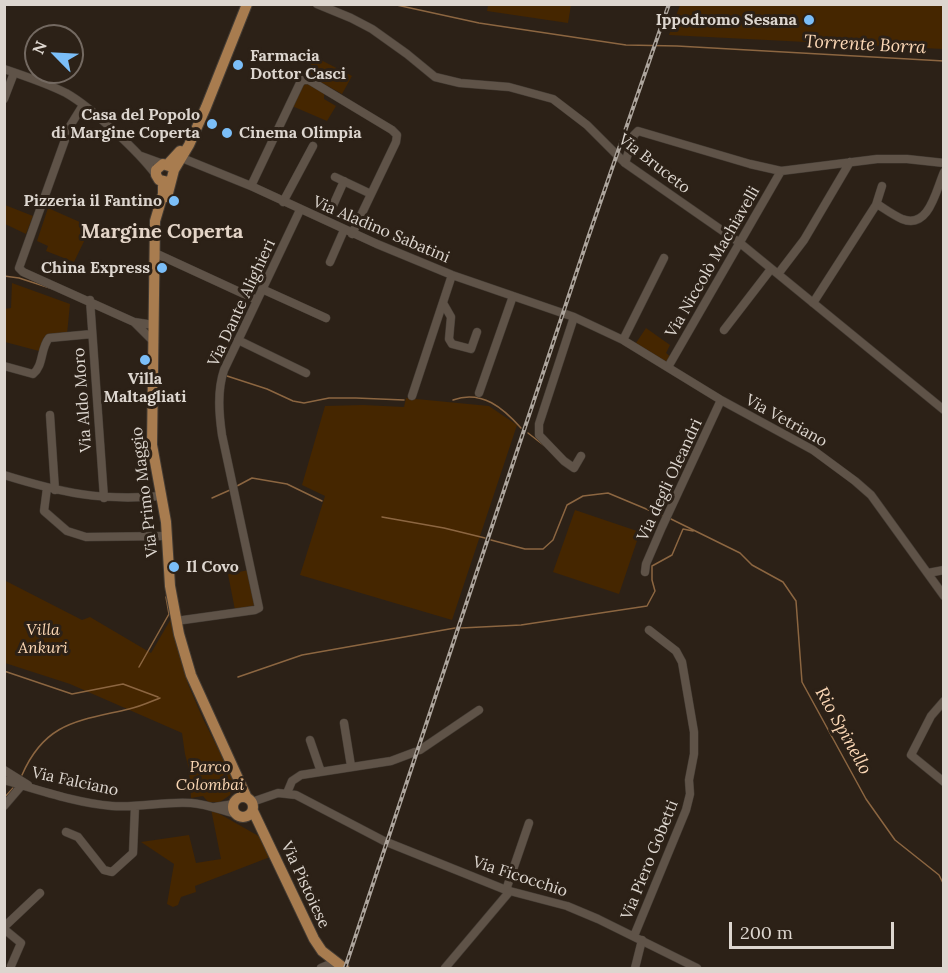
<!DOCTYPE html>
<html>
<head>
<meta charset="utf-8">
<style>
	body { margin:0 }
	#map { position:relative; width:948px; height:973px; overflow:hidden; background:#2c2117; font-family:Lora,serif }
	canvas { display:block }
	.frame { position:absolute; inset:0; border:6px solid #ddd6cf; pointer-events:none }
	.north { position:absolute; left:24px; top:24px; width:60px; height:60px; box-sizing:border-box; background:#2c2117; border:2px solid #736961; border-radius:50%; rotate:294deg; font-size:16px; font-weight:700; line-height:24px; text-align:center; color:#ddd6cf }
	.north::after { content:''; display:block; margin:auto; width:21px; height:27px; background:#7bbef8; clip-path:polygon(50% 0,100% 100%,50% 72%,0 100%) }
	.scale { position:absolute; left:729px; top:922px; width:165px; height:27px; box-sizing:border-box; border:3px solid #ddd6cf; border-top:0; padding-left:8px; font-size:18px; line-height:21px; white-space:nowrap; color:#ddd6cf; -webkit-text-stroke:4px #2c2117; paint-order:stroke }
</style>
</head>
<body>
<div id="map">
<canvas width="948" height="973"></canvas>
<div class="frame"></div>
<div class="north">N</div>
<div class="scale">200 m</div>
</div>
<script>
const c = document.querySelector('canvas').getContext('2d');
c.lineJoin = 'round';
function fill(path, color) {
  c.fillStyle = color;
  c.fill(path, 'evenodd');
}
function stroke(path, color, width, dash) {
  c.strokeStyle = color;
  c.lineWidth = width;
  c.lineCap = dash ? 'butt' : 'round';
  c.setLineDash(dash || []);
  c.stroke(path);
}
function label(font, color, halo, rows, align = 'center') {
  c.font = font + ' Lora,serif';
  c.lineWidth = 6;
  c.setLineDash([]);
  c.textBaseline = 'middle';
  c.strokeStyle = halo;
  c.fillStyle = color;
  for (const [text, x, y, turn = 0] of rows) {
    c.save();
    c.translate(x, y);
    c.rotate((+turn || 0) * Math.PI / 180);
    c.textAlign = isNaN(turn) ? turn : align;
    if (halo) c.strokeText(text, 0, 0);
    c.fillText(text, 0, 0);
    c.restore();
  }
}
const green = new Path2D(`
	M488 5V4L571 5 568 23 487 11Z
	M680 5H943V49L669 35Z
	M315 57 352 76 342 94 306 74Z
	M307 83 324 93V99L336 106 327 121 292 106 303 84Z
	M5 205 33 216 26 234 5 224Z
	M48 208 91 227 74 262 46 251 48 246 37 241Z
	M12 283 70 304 67 334 44 337 39 351 5 342 4 309 11 308Z
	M646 328 670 345 666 353 671 357 667 363 634 346Z
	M406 398 489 406 517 425 452 620 300 575 325 496 302 485 325 406 363 405 404 407Z
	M575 510 640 532 619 594 553 572Z
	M249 570 256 605 235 610 228 574Z
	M4 580 82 620 90 617 151 653 172 617 188 684 203 719 234 780 230 795 220 802H208L203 796 191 798 189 769 185 754 182 733 70 684 5 663Z
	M211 809 262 838 270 857 195 886 196 892 181 897 178 905 173 907 167 904 174 864 141 842 189 835 196 863 221 859Z`);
const stream = new Path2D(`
	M392 4 479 23 626 45 677 46 944 61
	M4 276 19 278 53 289
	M227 376 267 389 293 401 304 403 329 398H356L404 400
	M453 400C482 389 504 409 521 428
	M528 433 546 447
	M237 486 252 478 287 484 322 501
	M212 498 230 490
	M382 517 444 528 485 538
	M671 519 740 553 752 565 783 582 796 601 802 682 866 799 895 840 939 875 944 885
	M491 540 525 549H543L553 540 567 505 583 496 608 493 663 516
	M461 628 521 625 647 606 655 591 652 580V566L672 555 683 529 693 531
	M139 667 169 614 166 597
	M4 671 72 694 123 684 158 697
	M238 677 302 655 455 628
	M22 775C45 722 78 721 129 709 139 707 150 702 160 698
	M4 798 13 788`);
const minor = new Path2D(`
	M317 4 351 18 372 29 407 54 435 77 460 83 509 87 553 99 587 125 625 163 740 243 944 410
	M4 69C25 76 46 83 66 93 91 107 139 152 156 175
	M4 99 14 73
	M83 105 70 126 19 268 23 272 134 322 154 325
	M141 156 163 164
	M182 158 251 186 377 244 452 275 574 317 623 340 721 400 813 450 855 481 871 495 944 596
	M625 163 634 135 638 131 750 164 781 171 877 159H907L944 163
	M335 177 371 194
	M251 186 300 83 303 80H309L392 130 397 135 396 142 352 234
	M283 202 313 146
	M877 204C885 209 893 215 902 219 929 230 936 190 944 172
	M331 210 344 181
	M155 253 257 300
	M330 262 344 230
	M778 274 804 240 850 162
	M262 289 326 318
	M90 300 104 498
	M443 303 451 317 449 339 452 344 471 349 477 332
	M813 303 876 205 882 186
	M574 317 539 424V435L564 461 574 468 581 456
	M134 322 154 342
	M724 330 771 269
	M238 340 306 373
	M623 340 664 258
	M4 366 33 374C44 365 40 349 49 338L92 334
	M668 367 781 171
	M479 393 513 296
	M412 396 452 275
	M50 415 55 490
	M4 475C62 493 100 501 161 496
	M47 488 44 511 67 531 86 537 167 536
	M645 572 646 564 662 527 721 400
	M928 573 944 570
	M176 621 255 610 259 608 222 435C219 414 217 391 224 370L300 210
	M944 701 931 716 911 755 944 782
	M344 723 351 766
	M310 740 321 772
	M420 750 479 710
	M4 770 28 785
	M4 780C39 790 76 803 112 806 139 808 165 801 191 803 206 804 221 810 236 814
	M287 793 292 781 301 775 391 761 415 752
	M252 802 278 793 296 795 384 841
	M4 806 22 785
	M215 807 234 804
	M66 832 78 837 104 870 112 872 133 853 135 806
	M389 843 506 890 567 906 598 919 697 968
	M506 890 529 823
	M4 927 40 893
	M4 929 21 943 11 966
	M634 936 686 810 690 794 689 780 694 754V732L682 662 676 651 649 630
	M321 968 335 962
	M445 968 510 891
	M635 968 642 940`);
const major = new Path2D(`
	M168 164 180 151
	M163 182V194L155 221 152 445 166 522 170 586 179 634 191 675 247 798
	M168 182 159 180 156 175V170L163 164 172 167
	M167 197 174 170 189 145 206 107 247 4
	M233 807a10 10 0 1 1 20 0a10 10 0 1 1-20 0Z
	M253 811 314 939 322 951 344 968`);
const rail = new Path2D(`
	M345 968 588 238 669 4`);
const markers = [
	[809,20,6,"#7bbef8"],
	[238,65,6,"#7bbef8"],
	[212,124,6,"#7bbef8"],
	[227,133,6,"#7bbef8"],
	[174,201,6,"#7bbef8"],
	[162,268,6,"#7bbef8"],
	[145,360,6,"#7bbef8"],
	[174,567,6,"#7bbef8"]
];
const poiNames = [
	["Ippodromo Sesana",797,20],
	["Farmacia",250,56,"left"],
	["Dottor Casci",250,74,"left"],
	["Casa del Popolo",200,115],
	["di Margine Coperta",200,133],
	["Cinema Olimpia",239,133,"left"],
	["Pizzeria il Fantino",162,201],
	["China Express",150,268],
	["Villa",145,379,"center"],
	["Maltagliati",145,397,"center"],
	["Il Covo",186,567,"left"]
];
const streetNames = [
	["Via Bruceto",654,164,38],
	["Via Aladino Sabatini",381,230,23],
	["Via Niccolò Machiavelli",713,262,-60],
	["Via Dante Alighieri",242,303,-65],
	["Via Aldo Moro",83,400,-94],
	["Via Vetriano",786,421,29],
	["Via degli Oleandri",670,480,-65],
	["Via Primo Maggio",145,492,-97],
	["Via Falciano",75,782,12],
	["Via Piero Gobetti",650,860,-68],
	["Via Ficocchio",520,877,18],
	["Via Pistoiese",305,885,65]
];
const parkNames = [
	["Villa",43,630],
	["Ankuri",43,648],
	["Parco",210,767],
	["Colombai",210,785]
];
const waterNames = [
	["Torrente Borra",865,45,3],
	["Rio Spinello",843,731,61]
];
const quarterNames = [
	["Margine Coperta",162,232]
];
fill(green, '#452600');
stroke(stream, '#8c6641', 1.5);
stroke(minor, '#443c34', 9);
stroke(major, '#443c34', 12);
stroke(minor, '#5f5348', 8);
stroke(major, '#a87c4f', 10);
stroke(rail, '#ada59d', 4);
stroke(rail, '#2c2117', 1.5, [4.5]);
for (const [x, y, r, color] of markers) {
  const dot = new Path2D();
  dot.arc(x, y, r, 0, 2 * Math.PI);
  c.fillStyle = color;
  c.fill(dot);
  stroke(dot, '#2c2117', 2);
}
label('bold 16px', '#ddd6cf', '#2c2117', poiNames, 'right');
label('16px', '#ddd6cf', '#2c2117', streetNames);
label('italic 16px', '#fbd7b4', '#2c2117', parkNames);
label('italic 18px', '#fcd8b6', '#2c2117', waterNames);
label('bold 20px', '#e4d5c8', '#2c2117', quarterNames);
</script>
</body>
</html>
